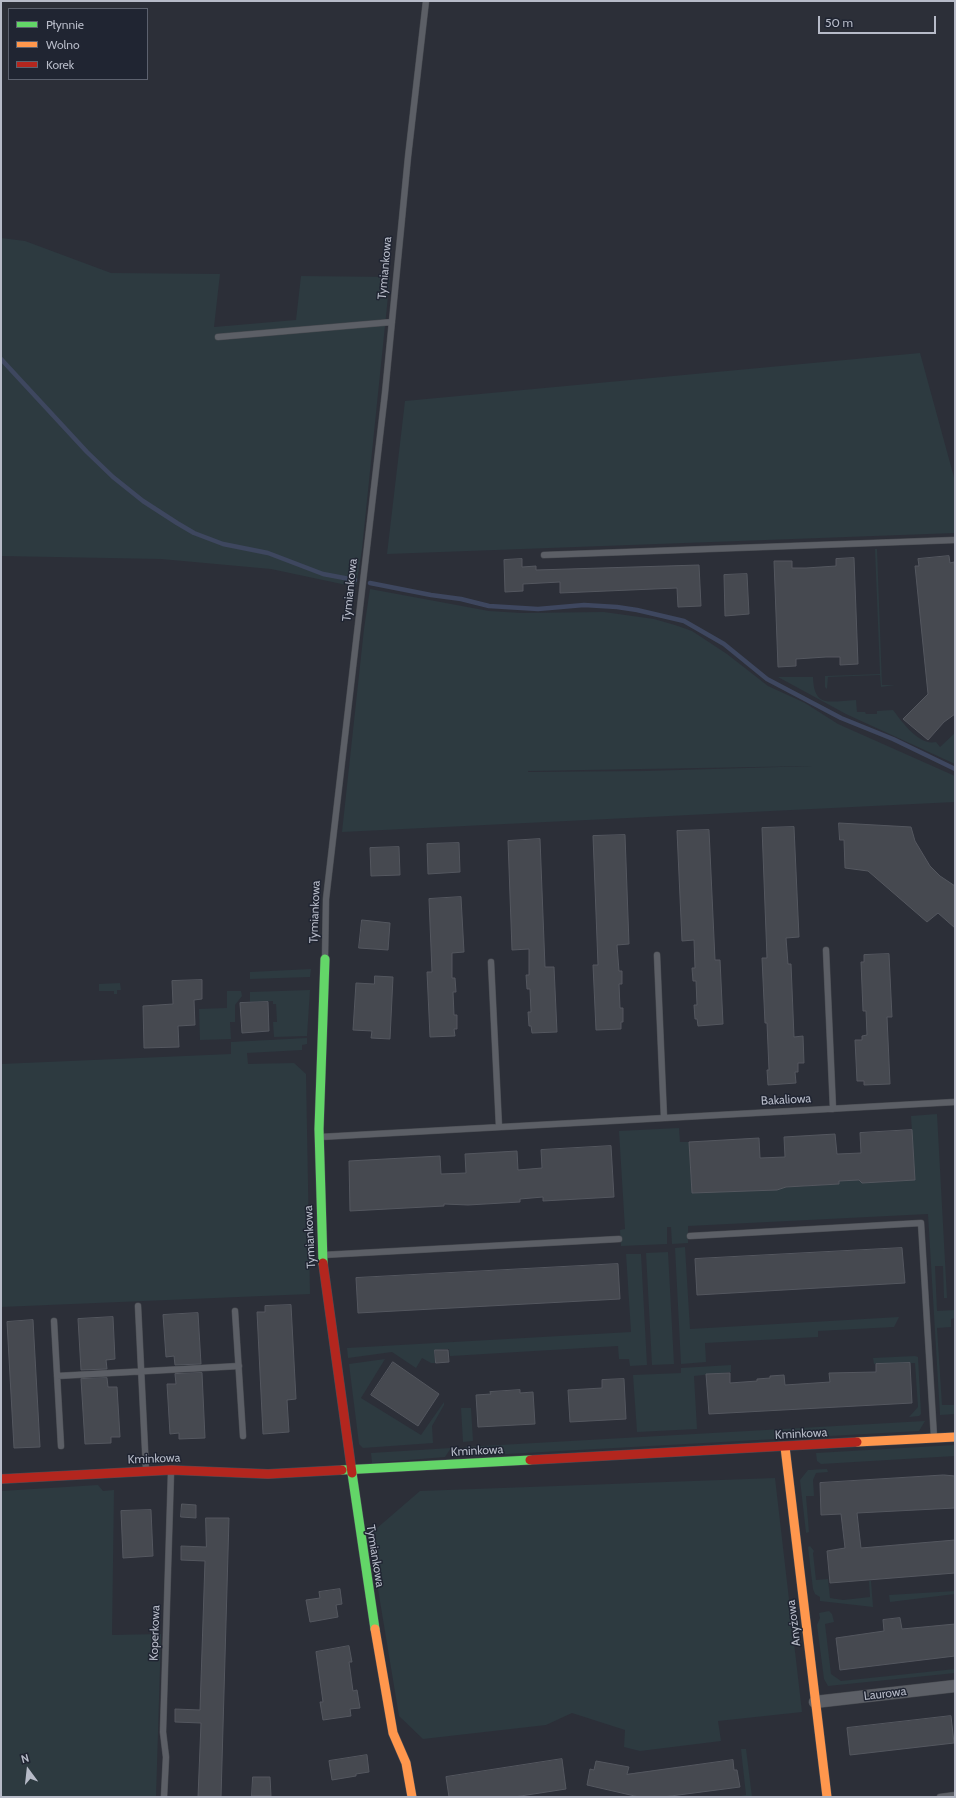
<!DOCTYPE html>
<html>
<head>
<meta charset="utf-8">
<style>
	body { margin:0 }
	#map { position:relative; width:956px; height:1798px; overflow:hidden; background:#2c2f38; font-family:Cabin,sans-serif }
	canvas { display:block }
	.frame { position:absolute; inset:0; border:2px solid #b7bbc8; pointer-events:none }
	.legend { position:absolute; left:8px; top:8px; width:140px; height:72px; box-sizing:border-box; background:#202532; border:1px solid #5c616e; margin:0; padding:5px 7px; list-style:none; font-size:12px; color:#b7bbc8 }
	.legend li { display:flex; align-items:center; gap:8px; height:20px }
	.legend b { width:20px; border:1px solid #5c616e }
	.north { position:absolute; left:8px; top:1750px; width:40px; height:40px; -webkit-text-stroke:3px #202532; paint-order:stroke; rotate:345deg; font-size:11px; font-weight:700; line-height:16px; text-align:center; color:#b7bbc8 }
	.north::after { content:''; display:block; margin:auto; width:14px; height:18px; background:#b7bbc8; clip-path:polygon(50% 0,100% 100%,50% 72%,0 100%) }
	.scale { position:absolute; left:818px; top:16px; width:118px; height:18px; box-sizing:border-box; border:2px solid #b7bbc8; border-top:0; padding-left:5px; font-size:12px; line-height:14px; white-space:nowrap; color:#b7bbc8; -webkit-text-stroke:3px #202532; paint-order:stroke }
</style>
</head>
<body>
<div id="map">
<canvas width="956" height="1798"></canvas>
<div class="frame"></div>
<ul class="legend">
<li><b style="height:5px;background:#63d668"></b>Płynnie</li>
<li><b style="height:5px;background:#ff974d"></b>Wolno</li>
<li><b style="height:5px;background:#b3261e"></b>Korek</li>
</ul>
<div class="north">N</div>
<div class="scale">50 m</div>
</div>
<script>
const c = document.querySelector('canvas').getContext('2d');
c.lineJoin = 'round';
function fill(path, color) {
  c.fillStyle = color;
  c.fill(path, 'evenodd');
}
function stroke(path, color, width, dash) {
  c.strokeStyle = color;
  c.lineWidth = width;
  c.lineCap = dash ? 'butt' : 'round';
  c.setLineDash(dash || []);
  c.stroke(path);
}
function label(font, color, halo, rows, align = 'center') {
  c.font = font + ' Cabin,sans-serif';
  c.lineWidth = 3;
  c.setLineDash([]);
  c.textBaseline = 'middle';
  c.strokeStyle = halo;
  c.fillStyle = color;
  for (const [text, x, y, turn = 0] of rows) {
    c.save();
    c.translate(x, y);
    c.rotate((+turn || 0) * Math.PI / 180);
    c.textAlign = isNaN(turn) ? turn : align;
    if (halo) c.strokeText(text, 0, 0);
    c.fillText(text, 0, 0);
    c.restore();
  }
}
const green = new Path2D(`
	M1 238 25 241 111 273 220 274 214 327 296 320 301 276 390 277 362 549 356 587 271 569 161 559 1 556Z
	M920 353 955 481V533L387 554 405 401Z
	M875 549H877L882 685H895L881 687 880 675 828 677 827 689 825 687V676L880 674Z
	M370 589 489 611 521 613 604 612 654 619 675 625 692 631 727 654 768 686 805 703 838 724 955 776V802L342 832 364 629ZM813 766 645 771 528 772V771Z
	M778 677H813C814 709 830 701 856 700L857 712H865L866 714H877V711L893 710C903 723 919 746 936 742L940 747 955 733V764L846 714Z
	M311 969 310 977 250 979V972Z
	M120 983 121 990H117V994H114V991H99V984Z
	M310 990 307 1036 274 1037 273 1022H277L276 1004H273V1001L250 1002V992Z
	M227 991H241L242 996 235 1005V1022H230L231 1039 200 1040 199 1009 227 1008Z
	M307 1038V1044L302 1045V1050L247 1053 248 1064 294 1063 306 1074 310 1294 1 1307V1064L231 1054V1042Z
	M937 1114 947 1298H944L943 1266H935L937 1311 955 1310V1318L951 1319V1327L937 1328 942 1405H955V1414L940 1415 928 1214 688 1226V1243L672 1244 671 1227H667V1244L621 1246 620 1230 625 1229 619 1131 679 1128 680 1142H689L692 1193 838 1184 839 1181 862 1180 863 1183 915 1180 911 1116Z
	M685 1247 690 1329 899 1317 894 1327 818 1331V1337L705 1343 706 1362 681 1364 675 1248Z
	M668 1252 674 1364 652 1365 646 1253Z
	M626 1254H641L647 1365 630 1366 629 1359H619L618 1346 451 1356H450L449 1349 434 1350 435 1363H431L422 1358 416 1368 392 1352 348 1358 347 1348 631 1332Z
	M915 1356 918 1357 921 1414 919 1416 909 1417 918 1407 915 1363 874 1364 873 1358Z
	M385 1359 361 1398 421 1435 444 1402V1405L432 1426 433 1443 363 1448 359 1444 349 1364Z
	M731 1365V1372L694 1376 697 1429 637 1432 633 1375 681 1373V1368Z
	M461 1408H471L473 1441 463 1442Z
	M925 1421 919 1431 471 1456 466 1452 464 1447Z
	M955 1445V1456L821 1464 817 1461 816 1453Z
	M451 1448 445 1457 372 1463 371 1453Z
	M827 1469 828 1472 816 1473 813 1480 814 1496H806L809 1532 806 1533 800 1480 808 1470Z
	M775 1478 802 1712 718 1721 721 1741 640 1751 624 1747 625 1730 572 1713 546 1725 423 1739 399 1716 369 1535 420 1491Z
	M98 1485 103 1491 114 1490 112 1635 161 1634 156 1797H1V1491Z
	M810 1546 814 1551 813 1553 816 1580 828 1579 830 1598 843 1600 870 1597 869 1581H871L873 1607 820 1601V1597L815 1594 813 1589 808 1547Z
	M955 1591V1594L890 1602 889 1595Z
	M829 1611 832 1614 834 1622 825 1624 831 1674 841 1681 955 1669V1673L828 1686 824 1679 817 1625 820 1618 819 1613Z
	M741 1749H746L752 1797H735L746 1795Z`);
const stream = new Path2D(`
	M1 359 87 452 113 477 143 501 177 523 194 533 223 544 268 553 323 574 355 580
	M370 583 431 595 461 599 489 606 538 609 584 605 617 607 637 610 684 621 724 644 767 679 841 718 893 739 955 769`);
const building = new Path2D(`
	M949 556 950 563 954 562 955 571V714L944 722 928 740 903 719 928 694 915 566H919L918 559Z
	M854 558 858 664 840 665V657H826L796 659V666L778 667 774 561H792V568H806L836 566V559Z
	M522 559V567L536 566V570L699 565 701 606 678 607 677 588 560 593V582L523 584V591L505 592 504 560Z
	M747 574 749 614 725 616 724 575Z
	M839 823 911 827 915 841 930 866 940 876 955 886V928L938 913 927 922 868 871 845 868 844 840H840Z
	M794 827 799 937 786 938 788 964H791L794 1037 803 1036 804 1063H798V1072H795L796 1083 768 1085 767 1070H769L767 1023H765L762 958H767L762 828Z
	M709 830 715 960H720L723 1024 698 1026 697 1019H695L694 1005H697L696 981H693L692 968H695L694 940 682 941 677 831Z
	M625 835 629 944 617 945 619 971H622V984H619L620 1008H623V1022H621V1029L596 1030 593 965H598L593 836Z
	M540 839 545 967H554L557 1032 532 1033 531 1026H529L528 1012H531L530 989H527L526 975H529V949L512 950 508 841Z
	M459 843 460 872 428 874 427 844Z
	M399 847 400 875 371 876 370 848Z
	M461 897 464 952 452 953V978H455L456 992H453L454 1015H457V1029H454L455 1036 430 1037 427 972H432L429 899Z
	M362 920 390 923 388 950 359 948Z
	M889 954 892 1017H887L890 1084 864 1085V1081H857L855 1040H862V1036L867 1035 866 1011H863L861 962H864V955Z
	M375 976 393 977 390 1039 371 1038 372 1031 353 1030 356 983 374 984Z
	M202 980V999L194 1000 195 1025 178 1026 179 1047 144 1048 143 1006 173 1004 172 981Z
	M268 1002 269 1031 242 1033 240 1003Z
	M912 1130 915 1180 862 1183 859 1180 839 1181V1184L786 1187 777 1190 692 1193 689 1142 759 1138 760 1158 785 1157 784 1137 835 1134 837 1154 861 1153 860 1133Z
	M611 1146 614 1197 543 1201V1197L520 1199V1202L468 1205 444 1204V1206L350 1211 349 1161 440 1156 441 1174 466 1173 465 1154 517 1151 518 1170 542 1168 541 1150Z
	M902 1248 905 1283 697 1295 695 1259Z
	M618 1264 620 1299 358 1313 356 1278Z
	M291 1305 296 1399 287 1400 289 1432 263 1434 257 1312H265V1306Z
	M198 1313 201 1364 175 1365 174 1356 166 1357 163 1315Z
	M113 1317 115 1359 106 1360 107 1369 81 1370 78 1319Z
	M33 1320 40 1447 14 1448 7 1322Z
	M435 1350H448L449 1362 436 1363Z
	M393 1362 439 1394 418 1426 371 1395Z
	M910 1363 912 1403 709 1414 706 1374 730 1373V1383L757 1381V1379L770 1378V1376L784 1375 785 1385 830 1382 829 1373 876 1372V1364Z
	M202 1373 205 1438 179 1439V1433L170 1434 167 1384H176L175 1374Z
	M107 1378 108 1387H117L120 1437H111V1443L85 1444 81 1379Z
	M624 1379 626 1419 570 1422 568 1390 602 1388V1380Z
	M520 1390V1393L533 1392 535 1424 478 1427 476 1395 491 1394 490 1392Z
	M944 1475 955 1476V1508L857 1513 859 1531 861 1548 955 1540V1573L830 1583 827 1551 845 1548 841 1514 821 1515 820 1483Z
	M182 1504 196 1505V1518L181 1517Z
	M151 1510 153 1556 123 1558 121 1511Z
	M206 1518H229L221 1797H198L201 1723 175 1722V1709L200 1710 205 1561 181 1560V1546L206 1547Z
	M340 1589 342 1604 336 1605 338 1617 310 1622 306 1600 320 1598 319 1592Z
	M900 1618 902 1629 955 1624V1656L840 1670 836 1638 884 1631 883 1620Z
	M349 1646 352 1662H349L353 1691 357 1690 360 1708 350 1709 351 1716 323 1720 320 1702H323L316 1652Z
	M951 1716 954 1743 850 1755 847 1728Z
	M367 1755 369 1772 356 1774V1776L332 1780 329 1761Z
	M562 1759 566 1789 514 1797H449L446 1777Z
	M733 1760 734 1770H737L740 1787 663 1797H639L587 1785 590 1769 594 1770 596 1761 629 1767 627 1774Z
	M253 1777H270L271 1796H252Z`);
const lane = new Path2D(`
	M218 337 392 322
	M544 555 955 540
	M826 950 833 1109
	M657 955 664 1118
	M325 958 326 899 385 393 408 157 426 1
	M491 962 499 1127
	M320 1137 955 1102
	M690 1236 921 1223 934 1437
	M323 1255 619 1239
	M138 1306 146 1470
	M235 1311 243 1436
	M54 1321 61 1446
	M57 1376 239 1366
	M164 1797 166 1757 163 1732 171 1472
	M940 1797 955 1795`);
const street = new Path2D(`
	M815 1702 955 1686`);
const fast = new Path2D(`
	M323 1263 319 1129 325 959
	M342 1470 530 1460
	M352 1473 375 1629`);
const slow = new Path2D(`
	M857 1442 955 1437
	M785 1447 827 1797
	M375 1629 393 1733 406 1763 412 1797`);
const jam = new Path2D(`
	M323 1263 352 1473
	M530 1460 857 1442
	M1 1479 171 1470 268 1474 342 1470`);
const streetNames = [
	["Tymiankowa",385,268,-85],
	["Tymiankowa",350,590,-84],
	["Tymiankowa",315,912,-88],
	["Bakaliowa",786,1100,-3],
	["Tymiankowa",310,1237,-93],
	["Kminkowa",801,1434,-3],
	["Kminkowa",477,1451,-3],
	["Kminkowa",154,1459,-2],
	["Tymiankowa",375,1556,81],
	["Anyżowa",794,1623,-97],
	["Koperkowa",155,1633,-88],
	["Laurowa",885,1694,-7]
];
fill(green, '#2d3a40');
stroke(stream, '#3e475f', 4.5);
fill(building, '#464950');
stroke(building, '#54575f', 1);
stroke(lane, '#484b51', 7);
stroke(street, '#484b51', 13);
stroke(fast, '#4a4c55', 10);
stroke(slow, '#4a4c55', 10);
stroke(jam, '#4a4c55', 10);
stroke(lane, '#5c5f66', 6);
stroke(street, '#5c5f66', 12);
stroke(fast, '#63d668', 9);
stroke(slow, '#ff974d', 9);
stroke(jam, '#b3261e', 9);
label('12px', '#b7bbc8', '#202532', streetNames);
</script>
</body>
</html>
